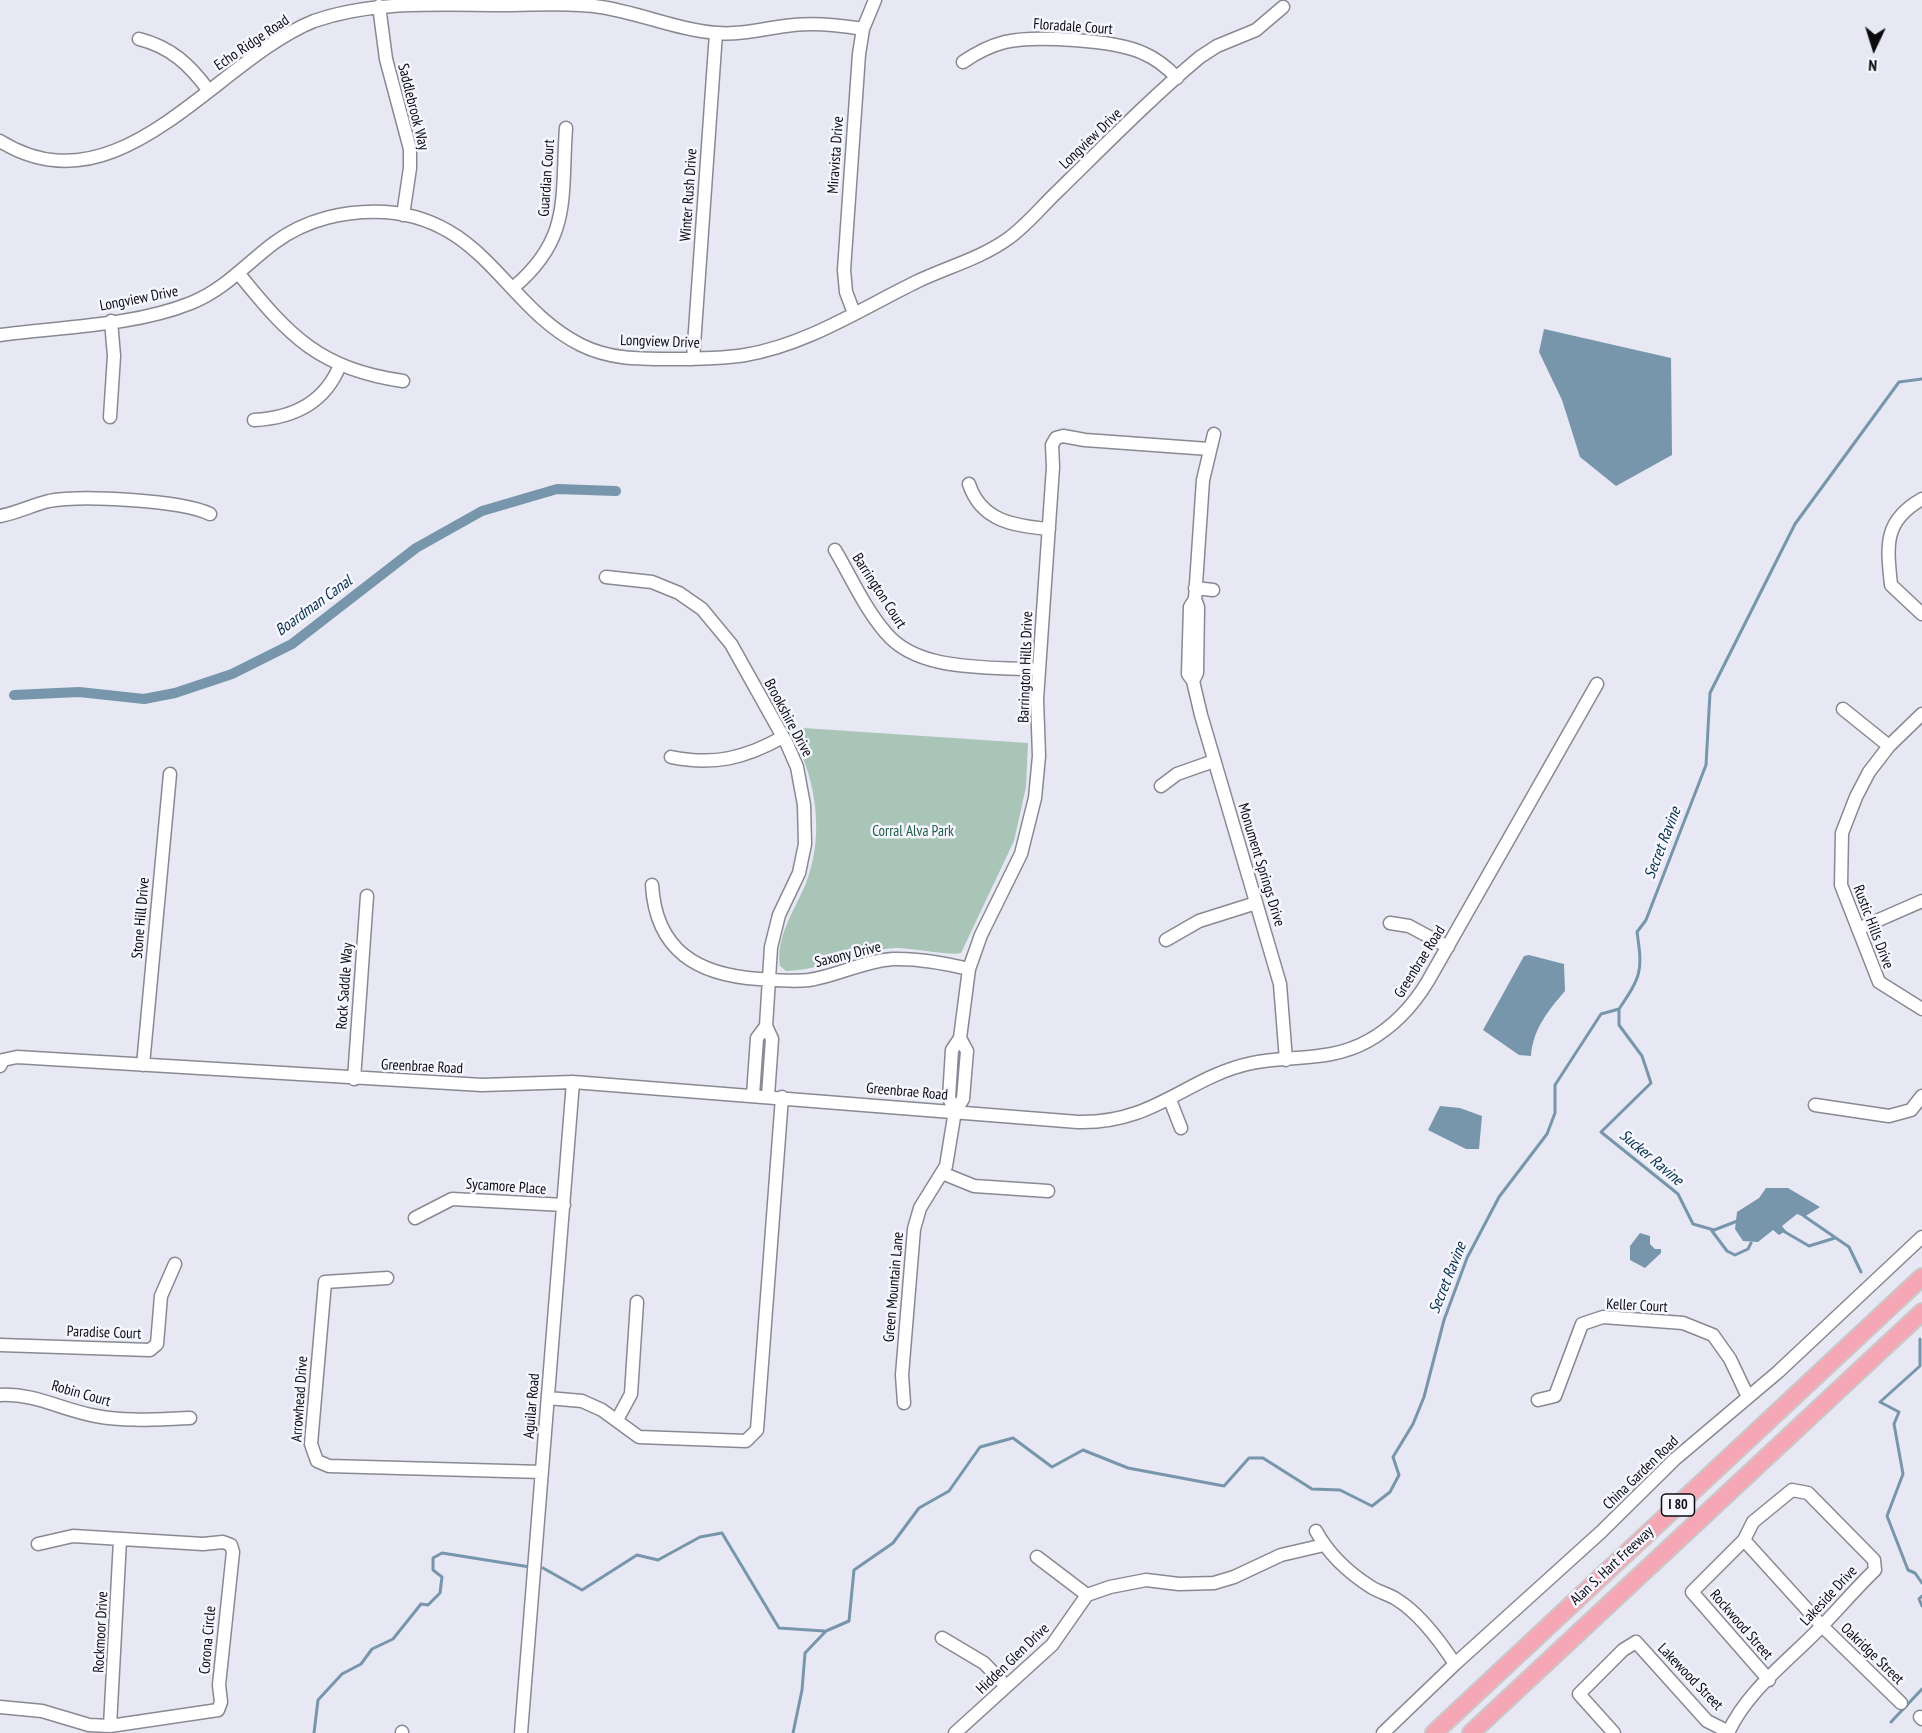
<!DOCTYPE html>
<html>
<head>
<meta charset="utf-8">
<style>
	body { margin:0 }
	#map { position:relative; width:1922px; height:1733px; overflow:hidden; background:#e7e8f3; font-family:"PT Sans Narrow",sans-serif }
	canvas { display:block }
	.north { position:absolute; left:1844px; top:18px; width:60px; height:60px; -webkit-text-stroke:4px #f5f6ff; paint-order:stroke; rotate:184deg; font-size:16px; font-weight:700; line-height:24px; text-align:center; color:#0b0b0f }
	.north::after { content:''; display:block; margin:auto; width:21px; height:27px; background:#0b0b0f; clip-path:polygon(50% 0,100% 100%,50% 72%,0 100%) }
</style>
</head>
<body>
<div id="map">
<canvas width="1922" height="1733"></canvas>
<div class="north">N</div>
</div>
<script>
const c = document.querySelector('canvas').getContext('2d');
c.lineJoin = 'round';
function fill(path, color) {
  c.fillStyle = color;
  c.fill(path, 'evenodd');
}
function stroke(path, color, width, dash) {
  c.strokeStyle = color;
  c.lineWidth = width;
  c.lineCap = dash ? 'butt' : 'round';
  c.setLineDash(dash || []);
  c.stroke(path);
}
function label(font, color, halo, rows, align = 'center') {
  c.font = font + ' "PT Sans Narrow",sans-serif';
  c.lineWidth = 5;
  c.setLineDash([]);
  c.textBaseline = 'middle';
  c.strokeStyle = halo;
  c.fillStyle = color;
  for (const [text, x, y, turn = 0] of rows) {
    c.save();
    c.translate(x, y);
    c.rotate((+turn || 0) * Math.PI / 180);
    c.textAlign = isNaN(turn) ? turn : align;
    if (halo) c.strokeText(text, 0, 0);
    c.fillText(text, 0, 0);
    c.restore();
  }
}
const green = new Path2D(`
	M788 727 1028 743 1026 787 1014 841 961 953C951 956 912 948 896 948 858 950 824 970 786 971L780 966C775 937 796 908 806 883 826 832 815 772 788 727Z`);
const water = new Path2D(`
	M1544 329 1671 358 1672 455 1616 486 1580 457 1562 400 1539 352Z
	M1529 955 1564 964 1565 991C1548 1011 1533 1029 1531 1056L1519 1055 1483 1030 1524 956Z
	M1440 1106 1460 1108 1482 1116 1479 1149H1466L1428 1130Z
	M1766 1188H1788L1820 1207 1804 1217 1797 1214 1782 1226 1786 1231 1779 1235 1773 1230 1758 1242 1743 1241 1735 1229 1737 1212 1759 1198Z
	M1640 1233 1650 1236V1244L1655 1249H1661V1253L1645 1268 1630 1260V1246Z`);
const stream = new Path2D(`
	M1619 1009V1025L1642 1056 1651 1083 1601 1132 1678 1194 1693 1224 1714 1230 1740 1220
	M1804 1216 1849 1247 1861 1272
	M1712 1231 1727 1251 1735 1255 1748 1249 1751 1243
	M1785 1232 1809 1246 1835 1238
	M1920 1339V1366L1880 1402 1899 1412 1894 1424 1903 1474 1887 1516 1908 1570 1915 1573 1922 1583
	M543 1568 582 1590 637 1555 658 1560 700 1537 722 1533 779 1628 824 1631
	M1922 1596 1919 1599 1922 1606
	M1891 1722 1922 1689
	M314 1733 318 1700 342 1674 361 1664 372 1649 393 1639 421 1604 428 1605 440 1593 442 1577 433 1570V1558L442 1553 530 1567
	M793 1733 802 1690 805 1653 826 1631 849 1621 854 1570 893 1543 919 1508 949 1491 980 1447 1013 1438 1052 1467 1083 1450 1128 1468 1224 1486 1249 1458H1263L1312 1489 1340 1490 1372 1506 1390 1492 1399 1475 1393 1457 1413 1424 1424 1397 1444 1320 1467 1258 1499 1197 1547 1134 1555 1113V1085L1601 1014 1619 1009C1641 976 1643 972 1637 932L1646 920 1706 765 1710 693 1795 524 1899 382 1922 379`);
const canal = new Path2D(`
	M14 695 79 692 144 699 175 693 232 674 292 644 416 548 482 511 557 489 616 491`);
const minor = new Path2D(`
	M379 6 386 59 410 149V168L403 215
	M139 39C171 47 190 65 209 91
	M963 62C976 53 989 46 1005 42 1035 35 1115 40 1143 53 1157 59 1167 67 1177 78
	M0 141C119 215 215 61 314 21 374 0 441 5 505 5 536 5 570 2 601 7 640 13 678 30 717 33 741 35 762 29 785 26 810 22 839 25 863 29
	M239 274C290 337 320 369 403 381
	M514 287C572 238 561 197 566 128
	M854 313 846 292 844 270 859 54 863 29 875 0
	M0 335C60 327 134 326 191 303 224 290 246 264 274 243 306 219 346 210 385 212 485 219 505 307 581 345 609 359 638 359 669 359 694 359 720 359 745 355 806 345 861 309 916 282 947 267 980 259 1009 238 1028 224 1042 206 1059 190 1105 145 1151 98 1200 57L1217 46 1256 30 1283 7
	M693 359 716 33
	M110 417 114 356 111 321
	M254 420C293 418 325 403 340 365
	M1214 434 1203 480 1195 599 1190 607 1188 674 1193 681 1201 715 1280 984 1286 1060
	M969 484C981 521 1014 526 1049 529
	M1922 499C1883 521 1887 546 1891 585L1922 614
	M0 516C17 513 32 505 49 501 81 495 181 500 210 514
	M835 550C851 577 865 609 886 633 919 673 991 666 1039 670
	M606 577 652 582 679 593 702 609 731 644 787 744 797 767 804 805 805 844 799 873 779 915 771 947 766 1026 772 1039 768 1096
	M1195 588 1213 590
	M1193 681 1197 673 1198 607 1195 599
	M1843 709 1889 746
	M1922 714 1889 746 1869 772 1856 797 1842 833 1841 885 1879 982 1922 1009
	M671 757C714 766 745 758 783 737
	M1161 786 1177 774 1214 761
	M652 885C656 951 698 975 759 979 775 980 792 982 809 980 837 976 863 961 893 959 919 958 944 963 969 969
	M1390 923 1409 926 1448 947
	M1858 929 1922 901
	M1166 940 1199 921 1256 903
	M143 1065 170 774
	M0 1066 3 1060 17 1057 482 1085 573 1082 1078 1122C1155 1124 1186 1077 1252 1063 1292 1055 1330 1062 1368 1041 1393 1027 1413 1006 1428 981L1597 684
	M354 1079 367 896
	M753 1095 757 1038 766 1026
	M1170 1100 1181 1128
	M1815 1105 1889 1116 1911 1110 1922 1096
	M955 1111 949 1098 952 1050 960 1038 969 969 981 935 1021 854 1035 798 1039 756 1037 699 1053 467 1052 445 1056 438 1063 436 1085 440 1209 449
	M942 1173 974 1186 1048 1191
	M415 1218 452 1199 564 1205
	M387 1278 325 1282 311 1444 317 1461 329 1466 542 1472
	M0 1345 150 1350 157 1344 161 1296 175 1264
	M0 1395C35 1393 62 1410 96 1416 127 1422 159 1419 190 1418
	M548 1398 582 1401 602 1410 639 1437 746 1441 757 1430 782 1097
	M1538 1400 1555 1396 1582 1324 1603 1317 1683 1323 1713 1335 1730 1359 1748 1397
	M904 1403 902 1375 914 1229 920 1208 946 1166 955 1111 963 1099 967 1051 960 1038
	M617 1420 631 1394 637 1302
	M1316 1531C1328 1553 1349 1573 1371 1587 1379 1592 1388 1594 1396 1599 1419 1613 1440 1641 1455 1664
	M1744 1540 1822 1626 1901 1703
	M1037 1557 1087 1595
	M942 1638 984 1663 1006 1686
	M0 1707 42 1711 89 1725 110 1726 218 1710 221 1702 219 1685 233 1552 231 1545 223 1542 203 1544 73 1536 38 1544
	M1920 1717 1922 1719
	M110 1726 120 1540
	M402 1732V1733
	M521 1733 573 1082
	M955 1733 1052 1645 1087 1595 1110 1587 1146 1580 1179 1584 1214 1583 1234 1577 1281 1555 1324 1545
	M1383 1733 1455 1664 1601 1532 1675 1459 1778 1372 1922 1237
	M1614 1733 1579 1694 1623 1650 1636 1642 1707 1721 1729 1732
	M1728 1733C1746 1692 1788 1661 1818 1630 1838 1610 1855 1589 1875 1570L1874 1560 1808 1493 1792 1490 1753 1522 1744 1540 1692 1592 1769 1680`);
const highway = new Path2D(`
	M1434 1733 1922 1277
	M1471 1733 1922 1312`);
const shields = [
	[1678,1505,33]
];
const shieldNames = [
	["I 80",1678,1505]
];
const streetNames = [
	["Floradale Court",1073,27,4],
	["Echo Ridge Road",252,43,-34],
	["Saddlebrook Way",413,107,76],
	["Longview Drive",1091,139,-44],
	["Miravista Drive",836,155,-86],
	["Guardian Court",547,178,-86],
	["Winter Rush Drive",689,195,-86],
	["Longview Drive",139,299,-11],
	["Longview Drive",660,342,2],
	["Barrington Court",879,591,57],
	["Barrington Hills Drive",1026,667,-88],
	["Brookshire Drive",788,718,62],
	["Monument Springs Drive",1261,865,73],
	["Stone Hill Drive",141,918,-85],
	["Rustic Hills Drive",1873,927,69],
	["Saxony Drive",848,955,-14],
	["Greenbrae Road",1420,962,-58],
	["Rock Saddle Way",345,986,-86],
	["Greenbrae Road",422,1067,3],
	["Greenbrae Road",907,1092,5],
	["Sycamore Place",506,1187,4],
	["Green Mountain Lane",894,1287,-85],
	["Keller Court",1637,1306,3],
	["Paradise Court",104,1333,2],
	["Robin Court",81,1394,16],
	["Arrowhead Drive",300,1399,-86],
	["Aguilar Road",532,1406,-85],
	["China Garden Road",1641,1473,-44],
	["Alan S. Hart Freeway",1612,1566,-43],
	["Lakeside Drive",1829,1596,-47],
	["Rockwood Street",1741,1625,49],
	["Rockmoor Drive",101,1632,-87],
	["Corona Circle",208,1640,-85],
	["Oakridge Street",1872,1654,44],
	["Hidden Glen Drive",1013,1659,-44],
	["Lakewood Street",1690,1677,46]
];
const parkNames = [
	["Corral Alva Park",913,832]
];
const waterNames = [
	["Boardman Canal",314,606,-36],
	["Secret Ravine",1663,843,-69],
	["Sucker Ravine",1651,1158,40],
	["Secret Ravine",1448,1278,-68]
];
fill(green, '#a9c5b7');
fill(water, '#7796ac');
stroke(stream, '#7796ac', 3);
stroke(canal, '#7796ac', 10);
stroke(minor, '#888993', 15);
stroke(highway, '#c9c9ca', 20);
stroke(minor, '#fff', 12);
stroke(highway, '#f6a7b5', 16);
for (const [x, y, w] of shields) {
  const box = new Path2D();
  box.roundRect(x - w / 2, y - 11, w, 22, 4.5);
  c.fillStyle = '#f5f6ff';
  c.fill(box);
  stroke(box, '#0b0b0f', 1.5);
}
label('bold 14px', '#0b0b0f', null, shieldNames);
label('15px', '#0b0b0f', '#f5f6ff', streetNames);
label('15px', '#216047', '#f5f6ff', parkNames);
label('italic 16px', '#042e46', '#f5f6ff', waterNames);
</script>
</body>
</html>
